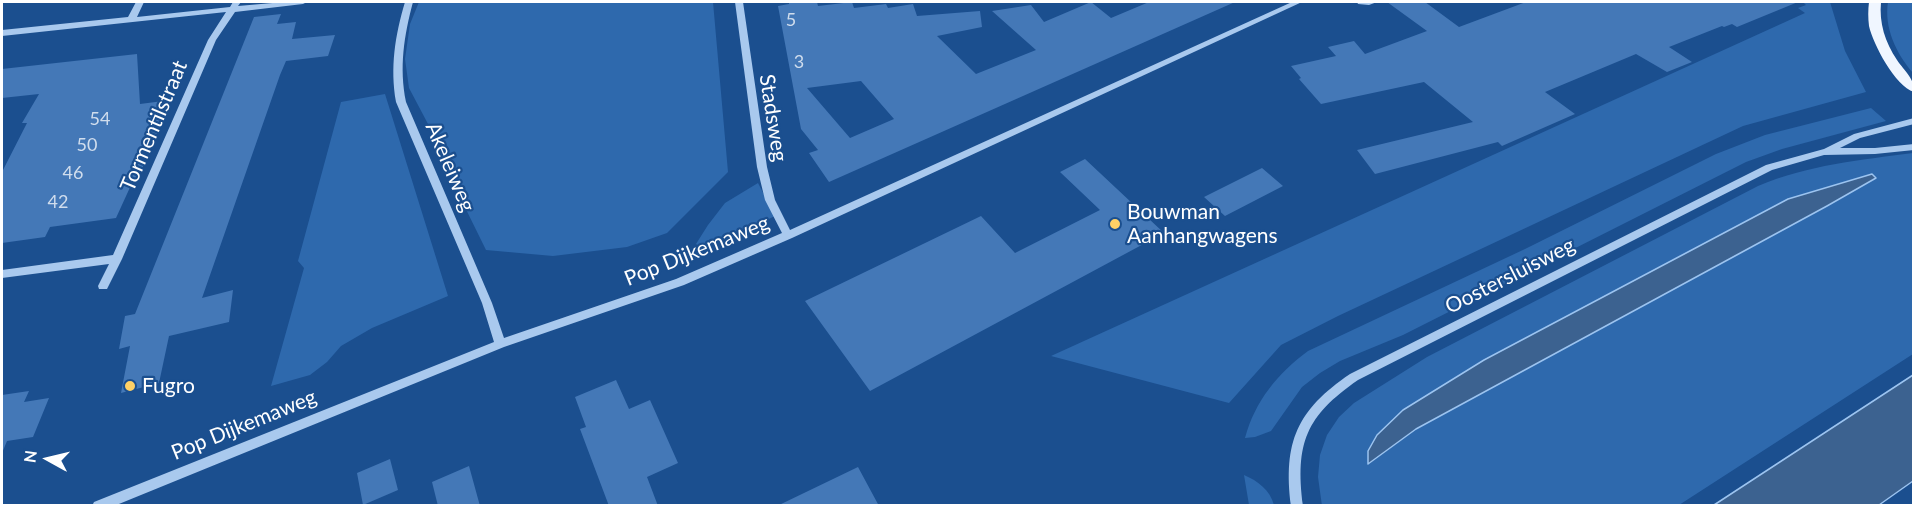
<!DOCTYPE html>
<html>
<head>
<meta charset="utf-8">
<style>
	body { margin:0 }
	#map { position:relative; width:1915px; height:507px; overflow:hidden; background:#1b4f8f; font-family:Lato,sans-serif }
	canvas { display:block }
	.frame { position:absolute; inset:0; border:3px solid #fff; pointer-events:none }
	.north { position:absolute; left:18px; top:429px; width:60px; height:60px; -webkit-text-stroke:4px #1b4f8f; paint-order:stroke; rotate:278deg; font-size:16px; font-weight:700; line-height:24px; text-align:center; color:#fff }
	.north::after { content:''; display:block; margin:auto; width:21px; height:27px; background:#fff; clip-path:polygon(50% 0,100% 100%,50% 72%,0 100%) }
</style>
</head>
<body>
<div id="map">
<canvas width="1915" height="507"></canvas>
<div class="frame"></div>
<div class="north">N</div>
</div>
<script>
const c = document.querySelector('canvas').getContext('2d');
c.lineJoin = 'round';
function fill(path, color) {
  c.fillStyle = color;
  c.fill(path, 'evenodd');
}
function stroke(path, color, width, dash) {
  c.strokeStyle = color;
  c.lineWidth = width;
  c.lineCap = dash ? 'butt' : 'round';
  c.setLineDash(dash || []);
  c.stroke(path);
}
function label(font, color, halo, rows, align = 'center') {
  c.font = font + ' Lato,sans-serif';
  c.lineWidth = 4.5;
  c.setLineDash([]);
  c.textBaseline = 'middle';
  c.strokeStyle = halo;
  c.fillStyle = color;
  for (const [text, x, y, turn = 0] of rows) {
    c.save();
    c.translate(x, y);
    c.rotate((+turn || 0) * Math.PI / 180);
    c.textAlign = isNaN(turn) ? turn : align;
    if (halo) c.strokeText(text, 0, 0);
    c.fillText(text, 0, 0);
    c.restore();
  }
}
const green = new Path2D(`
	M419 2H713L728 172 667 233 627 247 553 256 486 250 453 183 437 141 409 88 405 59 410 24Z
	M1803 2H1830L1845 51 1866 92 1743 126 1338 316 1281 345 1229 403 1051 356 1805 13 1798 8 1806 5Z
	M1888 2H1913V73C1896 53 1884 28 1888 2Z
	M385 94 448 296 372 328 341 346 327 362 310 375 271 386 304 268 298 261 341 102Z
	M1871 108 1886 121 1782 149 1746 162 1403 335 1340 361 1320 373 1302 387 1271 431 1255 437 1245 438C1255 401 1278 373 1308 351L1525 249 1716 154 1765 135Z
	M1913 153V354L1679 505 1322 506 1318 477 1320 455 1327 435 1339 417 1354 403 1427 357 1758 186C1808 165 1860 160 1913 153ZM1872 174 1875 178 1827 206 1416 429 1369 464 1484 360 1788 199Z
	M758 183 775 216 705 250 696 244 708 225 725 203Z
	M1244 475C1258 481 1270 490 1274 505H1249Z`);
const water = new Path2D(`
	M1872 174 1876 178 1827 206 1416 429 1368 464V451L1377 435 1403 410 1484 360 1788 199Z
	M1913 375V481L1879 505H1714Z`);
const building = new Path2D(`
	M789 2H817L818 6 852 2 854 8 886 4 888 8 913 4 917 16 980 11 982 27 937 36 976 74 1036 50 992 11 1031 5 1044 22 1091 2 1111 18 1149 2H1235L829 182 809 153 818 150 801 129 778 6 789 4ZM861 81 894 119 850 138 807 88Z
	M1387 2H1425L1459 27 1526 2H1798L1737 27 1732 24 1724 27 1722 26 1669 47 1692 62 1667 72 1636 54 1545 92 1575 114 1502 146 1498 142 1375 174 1357 150 1473 122 1424 82 1321 104 1299 79 1301 78 1291 66 1336 56 1328 47 1354 41 1365 54 1427 31Z
	M281 14 277 24 296 22 292 39 335 35 328 56 286 61 280 75 202 298 233 290 229 322 169 336 159 383 121 393 130 346 119 349 125 316 135 314 254 17Z
	M137 54 140 104 171 100 136 183H132L116 218 50 227 45 237 2 243V172L27 123H22L39 94 2 98V69Z
	M1085 159 1164 233 870 391 805 301 981 216 1015 253 1100 210 1060 172Z
	M1262 168 1283 186 1225 216 1204 197Z
	M616 380 629 409 650 400 678 463 647 477 658 506H609L580 429 586 427 575 397Z
	M29 391 24 402 49 398 33 437 7 441 2 453V395Z
	M390 459 398 490 363 505 357 473Z
	M469 466 480 506H438L432 482Z
	M858 467 879 506H777Z`);
const minor = new Path2D(`
	M136 2H144L137 17 230 7 233 2H241L238 6 284 2H307L303 4 235 12 216 40 122 259 107 289H99L98 286 109 264 2 278V270L113 255 208 40 226 12 2 36V30L128 17Z
	M405 2H413C404 36 399 67 406 102L492 303 504 338 676 279 782 233 765 200 757 167 735 2H743L767 167 775 200 790 230 1292 2H1302L792 238 684 285 504 347 114 506H92L94 502 494 342 482 303 396 102C390 67 395 36 405 2Z
	M1357 2H1377L1369 5 1358 4Z
	M1914 118V124L1860 138 1840 148H1875L1914 144V150L1875 154 1824 155 1772 170 1358 380C1306 416 1295 443 1303 506H1291C1283 442 1297 410 1350 374L1766 165 1824 149 1854 134Z`);
const major = new Path2D(`
	M1869 2H1881C1879 23 1885 42 1897 60 1905 72 1914 77 1914 92 1895 86 1873 44 1869 26 1868 18 1868 10 1869 2Z`);
const markers = [
	[1115,224,6,"#ffd166"],
	[130,386,6,"#ffd166"]
];
const numberNames = [
	["5",791,20],
	["3",799,62],
	["54",100,119],
	["50",87,145],
	["46",73,173],
	["42",58,202]
];
const streetNames = [
	["Stadsweg",773,118,81],
	["Tormentilstraat",154,126,-67],
	["Akeleiweg",450,167,67],
	["Pop Dijkemaweg",697,251,-22],
	["Oostersluisweg",1510,276,-27],
	["Pop Dijkemaweg",244,425,-22]
];
const poiNames = [
	["Bouwman",1127,212],
	["Aanhangwagens",1127,236],
	["Fugro",142,386]
];
fill(green, '#2e69ad');
fill(water, '#3c6290');
stroke(water, '#9cc4f0', 1.5);
fill(building, '#4478b7');
fill(minor, '#a9c9ee');
fill(major, '#f0f6ff');
for (const [x, y, r, color] of markers) {
  const dot = new Path2D();
  dot.arc(x, y, r, 0, 2 * Math.PI);
  c.fillStyle = color;
  c.fill(dot);
  stroke(dot, '#1b4f8f', 2);
}
label('18px', '#d0dded', null, numberNames);
label('21px', '#fff', '#1b4f8f', streetNames);
label('21px', '#fff', '#1b4f8f', poiNames, 'left');
</script>
</body>
</html>
